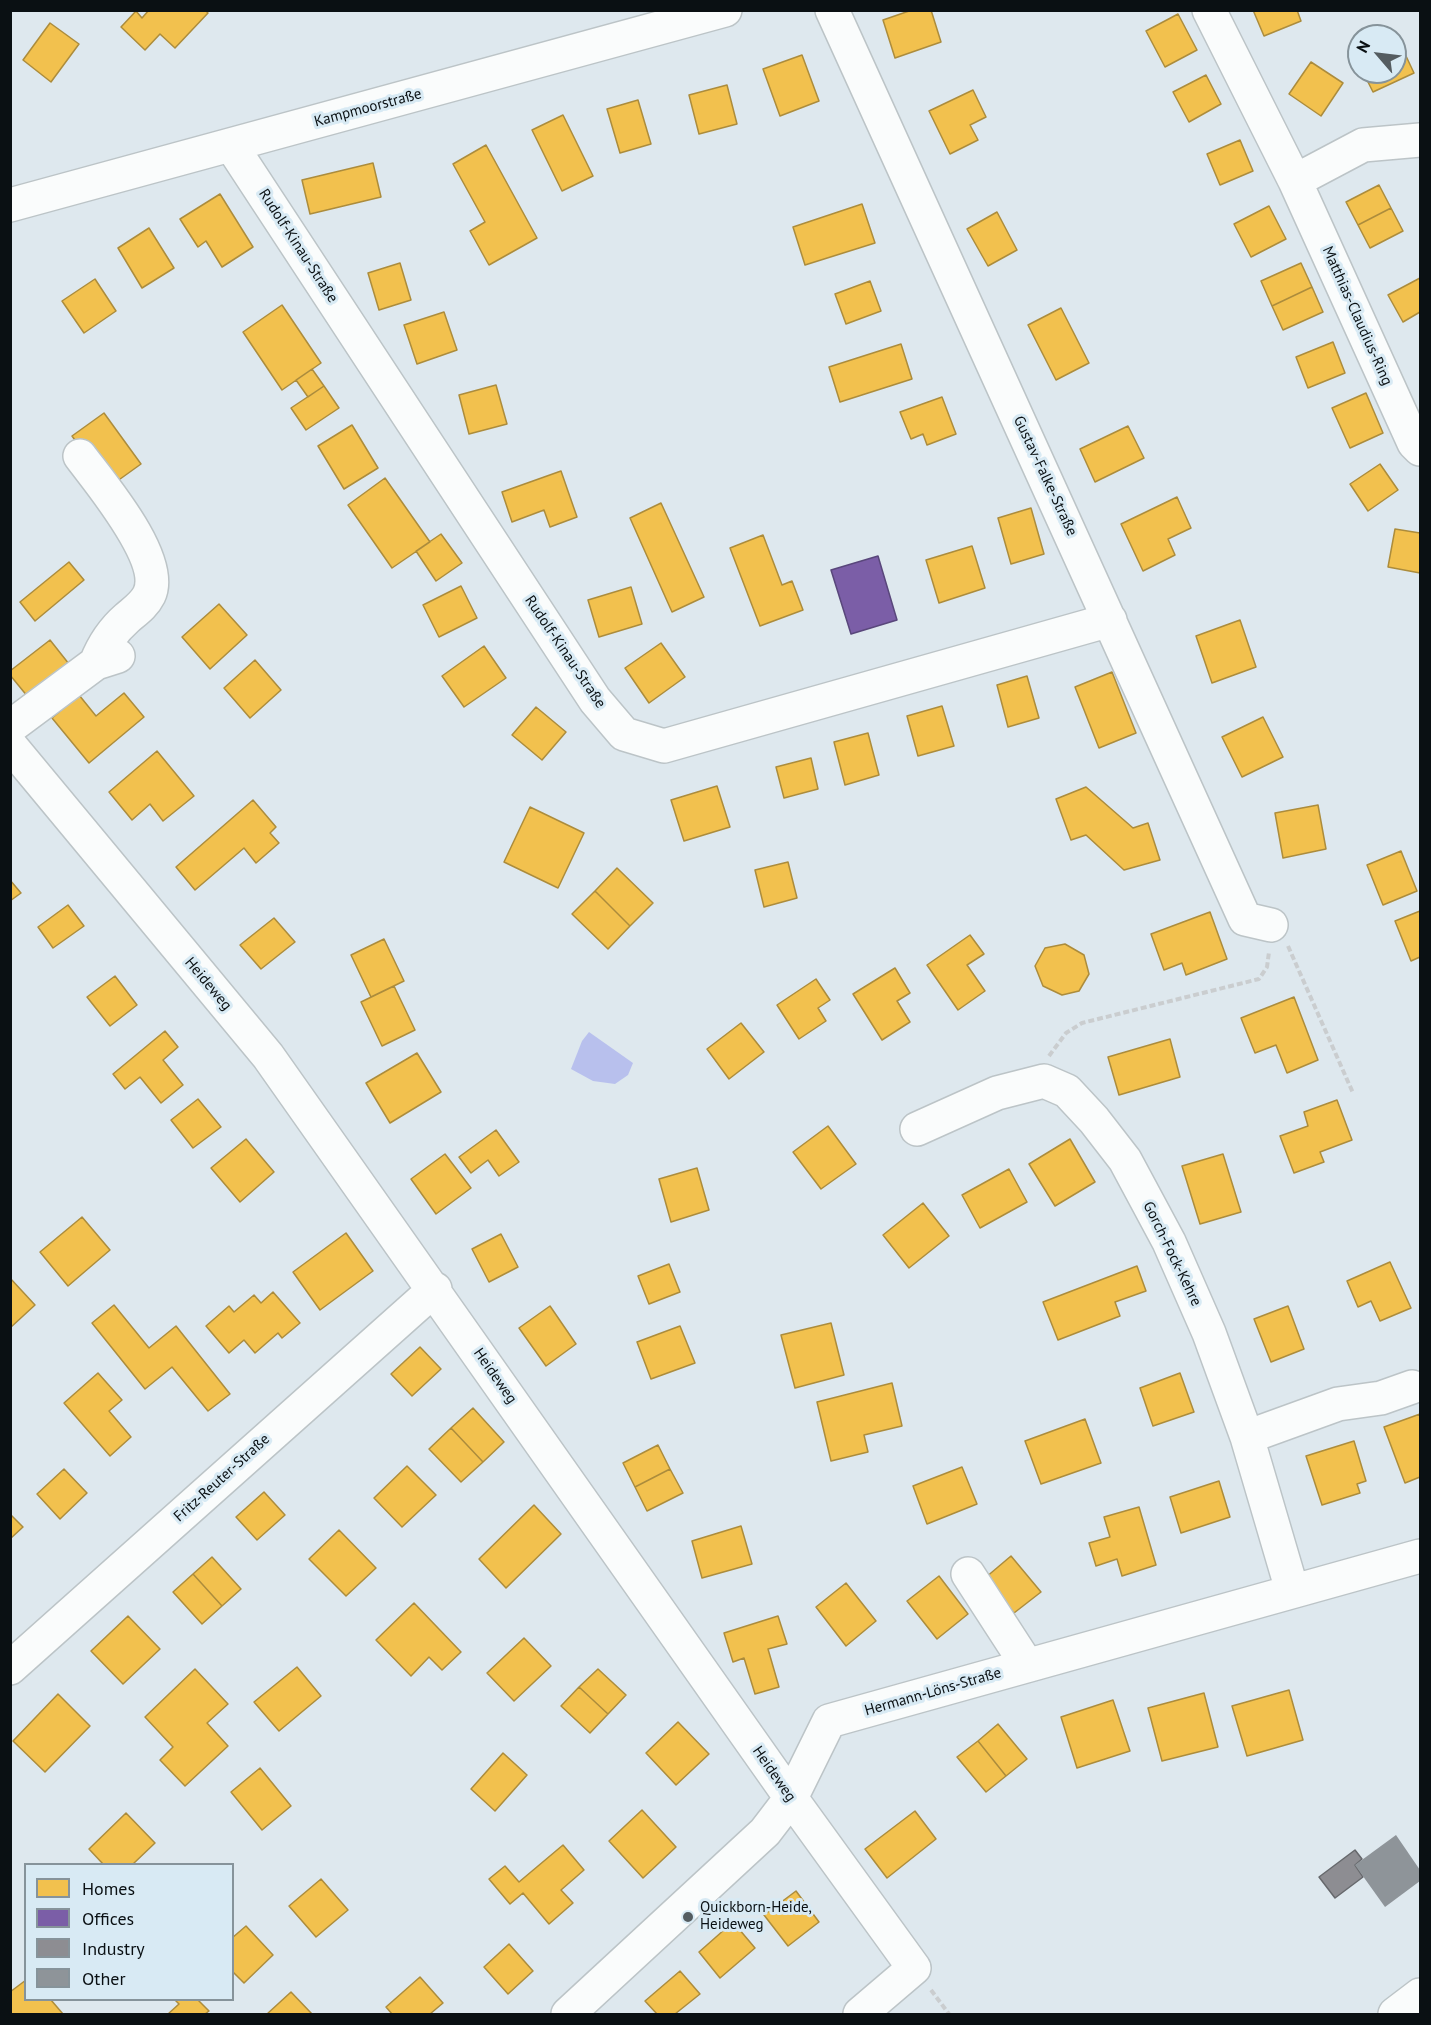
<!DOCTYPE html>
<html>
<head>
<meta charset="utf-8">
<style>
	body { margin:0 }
	#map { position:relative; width:1431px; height:2025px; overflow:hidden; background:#dee8ee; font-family:"PT Sans",sans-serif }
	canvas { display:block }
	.frame { position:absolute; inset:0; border:12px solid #0a1013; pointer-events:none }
	.legend { position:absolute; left:24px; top:1863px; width:210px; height:138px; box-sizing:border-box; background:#d8eaf4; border:2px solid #86939a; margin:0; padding:8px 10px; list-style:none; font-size:18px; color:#0a1013 }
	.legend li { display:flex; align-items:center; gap:12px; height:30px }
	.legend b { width:30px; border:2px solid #86939a }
	.north { position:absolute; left:1347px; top:24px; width:60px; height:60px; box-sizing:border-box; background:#d8eaf4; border:2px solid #86939a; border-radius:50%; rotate:298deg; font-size:16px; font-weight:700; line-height:24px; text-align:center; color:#0a1013 }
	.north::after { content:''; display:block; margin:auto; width:21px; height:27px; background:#545c60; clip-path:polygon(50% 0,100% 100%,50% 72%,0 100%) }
</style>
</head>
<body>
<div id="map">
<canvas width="1431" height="2025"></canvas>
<div class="frame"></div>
<ul class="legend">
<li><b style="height:16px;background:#f2c14e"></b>Homes</li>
<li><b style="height:16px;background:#7b5ea7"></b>Offices</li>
<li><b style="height:16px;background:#8d8d92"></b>Industry</li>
<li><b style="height:16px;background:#8e9499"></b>Other</li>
</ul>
<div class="north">N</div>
</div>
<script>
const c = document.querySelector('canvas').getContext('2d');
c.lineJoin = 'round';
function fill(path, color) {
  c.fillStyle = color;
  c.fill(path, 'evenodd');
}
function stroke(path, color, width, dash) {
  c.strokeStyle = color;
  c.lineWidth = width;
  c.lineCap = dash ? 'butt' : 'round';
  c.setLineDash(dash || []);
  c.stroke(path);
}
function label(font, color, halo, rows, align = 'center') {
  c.font = font + ' "PT Sans",sans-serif';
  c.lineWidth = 6;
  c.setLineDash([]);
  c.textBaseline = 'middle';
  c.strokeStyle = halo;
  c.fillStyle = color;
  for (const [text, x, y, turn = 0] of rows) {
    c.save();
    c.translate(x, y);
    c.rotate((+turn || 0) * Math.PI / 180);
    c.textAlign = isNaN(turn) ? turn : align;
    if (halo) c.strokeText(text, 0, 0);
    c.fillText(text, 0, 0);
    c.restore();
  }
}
const water = new Path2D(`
	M589 1032 633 1063 628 1075 615 1084 593 1081 571 1069 582 1041Z`);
const homes = new Path2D(`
	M149 10H205L208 13 175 48 160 34 145 50 121 27 136 11 142 18Z
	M912 10H931L941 42 895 58 883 20Z
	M1253 10H1297L1301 21 1264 36Z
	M1178 14 1197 50 1165 67 1146 31Z
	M50 23 79 44 51 82 23 60Z
	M1398 39 1414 73 1373 92 1363 72H1395V40Z
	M802 55 819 101 780 116 763 69Z
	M1311 62 1343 83 1321 116 1289 94Z
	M1206 75 1221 104 1189 122 1173 92Z
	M727 85 737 124 699 134 689 95Z
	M973 90 986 117 970 125 978 140 950 154 929 111Z
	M638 100 651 144 620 153 607 109Z
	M563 115 593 176 562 191 532 130Z
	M1240 140 1253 171 1220 185 1207 154Z
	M486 145 537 238 489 265 470 231 485 222 453 164Z
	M373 163 381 197 310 214 302 180Z
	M1379 185 1391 208 1358 225 1346 202Z
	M220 194 253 247 222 267 206 241 198 247 180 219Z
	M862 204 875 243 805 265 793 227Z
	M1269 206 1286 239 1251 257 1234 224Z
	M1391 208 1403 231 1370 248 1358 225Z
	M997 212 1017 250 988 266 967 229Z
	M149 228 174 268 142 288 118 248Z
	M400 263 411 300 379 310 368 273Z
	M1301 263 1312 287 1272 306 1261 281Z
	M1420 278V312L1403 322 1388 295Z
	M95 279 116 311 84 333 62 301Z
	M870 281 881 311 846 324 835 294Z
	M1312 287 1323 312 1283 330 1272 306Z
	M282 305 321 363 282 390 243 332Z
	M1061 308 1089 363 1056 380 1028 325Z
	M444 312 457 350 417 364 404 325Z
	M1333 342 1345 373 1308 388 1296 357Z
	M901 344 912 379 840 402 829 367Z
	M312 369 324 386 308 397 296 380Z
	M496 385 507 424 469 434 459 395Z
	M324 386 339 408 306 430 291 408Z
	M1366 393 1383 433 1350 448 1332 408Z
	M942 397 956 434 927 445 923 434 911 439 900 412Z
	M104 413 141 464 109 487 72 436Z
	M352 425 378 468 344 489 318 446Z
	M1128 426 1144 458 1095 482 1080 449Z
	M1380 464 1398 490 1368 511 1350 484Z
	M561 471 577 517 550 527 544 510 512 522 502 492Z
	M385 478 430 542 392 568 348 505Z
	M1177 497 1191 528 1168 539 1175 555 1143 571 1121 524Z
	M661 503 704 597 672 612 630 518Z
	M1031 508 1044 554 1011 564 998 518Z
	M1395 529 1420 533V573L1388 567Z
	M441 534 462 563 436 581 416 551Z
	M763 535 782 585 792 581 803 610 760 626 730 548Z
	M972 546 985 588 939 603 926 560Z
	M69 562 84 580 35 621 20 602Z
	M461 586 477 618 439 637 423 605Z
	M631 587 642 624 599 637 588 600Z
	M219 604 247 635 210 669 182 637Z
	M1240 620 1256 667 1212 683 1196 636Z
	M50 640 69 664 28 697 10 675V671Z
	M661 643 685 677 649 703 625 668Z
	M484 646 506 678 464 707 442 676Z
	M255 660 281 690 250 718 224 688Z
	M1112 672 1136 733 1099 748 1075 687Z
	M1027 676 1039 718 1008 727 997 685Z
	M124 693 144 717 89 763 52 718 79 695 96 716Z
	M942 706 954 746 918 756 907 716Z
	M536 707 566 732 542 760 512 735Z
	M1263 717 1283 757 1242 777 1222 737Z
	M868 733 879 775 845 785 834 742Z
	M157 751 194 796 163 821 150 804 132 820 109 792Z
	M811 758 818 789 784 798 776 767Z
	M717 786 730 827 684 841 671 800Z
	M1086 787 1133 828 1148 823 1160 860 1124 870 1086 835 1071 840 1056 799Z
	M253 800 276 827 270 833 279 843 256 863 244 848 195 890 176 867Z
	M1318 805 1326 849 1283 858 1275 813Z
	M530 807 584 833 558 888 504 862Z
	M1401 851 1417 891 1383 905 1367 865Z
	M788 862 797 898 764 907 755 870Z
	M617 868 653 903 630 926 595 891Z
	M10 880 21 893 10 901Z
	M595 891 630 926 608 949 572 914Z
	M68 905 84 926 53 948 38 927Z
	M1420 911V957L1411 961 1395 921Z
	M1210 912 1227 959 1186 975 1182 963 1164 970 1151 934Z
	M274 918 295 942 261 969 240 945Z
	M970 935 984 954 967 965 985 991 958 1010 927 965Z
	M384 939 404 981 371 997 351 955Z
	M1065 944 1084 955 1089 974 1079 991 1062 995 1043 986 1035 966 1045 948Z
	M895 968 910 993 897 1001 910 1022 882 1040 853 994Z
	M115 976 137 1005 110 1026 87 997Z
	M816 979 830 1000 818 1008 826 1021 799 1039 777 1005Z
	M394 986 415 1030 382 1046 361 1002Z
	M1294 997 1318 1060 1287 1073 1276 1045 1255 1053 1241 1018Z
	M741 1023 764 1052 729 1079 707 1049Z
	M165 1031 178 1047 163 1060 183 1085 161 1103 140 1077 125 1089 113 1074Z
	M1170 1039 1180 1077 1119 1095 1108 1057Z
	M417 1053 441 1092 390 1123 366 1083Z
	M198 1099 221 1127 193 1148 171 1120Z
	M1337 1100 1352 1140 1320 1152 1324 1162 1294 1173 1280 1136 1308 1126 1304 1112Z
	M828 1126 856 1164 821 1189 793 1152Z
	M496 1130 519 1162 499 1176 488 1160 471 1173 459 1157Z
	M246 1139 274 1172 240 1202 211 1168Z
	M1070 1139 1095 1182 1055 1206 1029 1164Z
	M445 1154 471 1188 436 1214 411 1179Z
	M1223 1154 1241 1212 1200 1224 1182 1166Z
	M697 1168 709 1210 671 1222 659 1179Z
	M1009 1169 1027 1202 980 1228 962 1195Z
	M923 1203 949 1236 909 1268 883 1235Z
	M82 1217 110 1250 68 1286 40 1252Z
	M346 1233 373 1271 320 1310 293 1272Z
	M501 1234 518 1267 489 1282 472 1249Z
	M1390 1262 1411 1308 1380 1321 1371 1301 1358 1307 1347 1281Z
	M669 1264 680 1292 649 1304 638 1276Z
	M1137 1266 1146 1291 1115 1302 1120 1316 1058 1340 1043 1302Z
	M10 1278 35 1305 10 1328Z
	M273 1292 300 1323 282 1338 278 1333 255 1353 244 1340 229 1353 206 1326 229 1306 234 1312 254 1295 261 1303Z
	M114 1305 149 1348 176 1326 230 1394 208 1411 172 1367 145 1389 92 1323Z
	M550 1306 576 1344 546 1366 519 1328Z
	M1288 1306 1304 1349 1271 1362 1254 1319Z
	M831 1323 844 1375 795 1388 781 1335Z
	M680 1326 695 1363 651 1379 637 1342Z
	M420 1347 441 1369 412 1396 391 1374Z
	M98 1373 122 1400 109 1411 131 1437 110 1456 64 1403Z
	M1180 1373 1194 1412 1153 1426 1140 1388Z
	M892 1383 902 1426 864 1435 868 1452 831 1461 817 1402Z
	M473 1408 504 1442 483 1462 451 1428Z
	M1420 1414V1477L1405 1483 1384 1427Z
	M1085 1419 1101 1463 1041 1484 1025 1441Z
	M451 1428 483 1462 461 1482 429 1449Z
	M1354 1441 1366 1481 1357 1484 1360 1493 1322 1505 1306 1456Z
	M658 1445 670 1469 635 1487 623 1463Z
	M407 1466 436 1495 402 1527 374 1498Z
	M962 1467 977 1504 927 1524 913 1486Z
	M64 1469 87 1493 60 1519 37 1494Z
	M670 1469 683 1493 647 1511 635 1487Z
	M1219 1481 1230 1517 1181 1533 1170 1497Z
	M264 1492 285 1515 257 1540 236 1517Z
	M534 1505 561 1534 506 1588 479 1559Z
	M1139 1507 1156 1565 1122 1576 1117 1559 1096 1566 1089 1543 1110 1537 1104 1517Z
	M10 1514 23 1527 10 1539Z
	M741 1526 752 1564 702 1578 692 1541Z
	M339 1530 376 1568 346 1596 309 1559Z
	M1011 1556 1041 1592 1014 1613 985 1578Z
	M212 1557 241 1589 222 1606 193 1574Z
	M193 1574 222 1606 202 1624 173 1592Z
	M939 1576 968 1614 937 1639 907 1601Z
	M846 1583 876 1621 846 1646 816 1607Z
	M414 1603 461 1652 442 1670 429 1657 411 1676 376 1640Z
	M128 1616 160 1649 123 1684 91 1651Z
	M778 1616 787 1644 768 1649 779 1687 755 1694 744 1658 733 1662 724 1633Z
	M524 1638 551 1666 514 1701 487 1673Z
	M297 1667 321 1696 279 1731 254 1702Z
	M195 1669 228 1704 207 1723 228 1746 185 1786 160 1760 173 1747 145 1717Z
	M598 1669 626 1695 608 1714 579 1687Z
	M579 1687 608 1714 590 1733 561 1706Z
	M1289 1690 1303 1740 1247 1756 1232 1706Z
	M1204 1693 1218 1747 1162 1761 1148 1708Z
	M58 1694 90 1726 45 1772 13 1741Z
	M1113 1700 1130 1751 1077 1768 1061 1717Z
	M678 1722 709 1754 676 1785 646 1753Z
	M998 1724 1027 1759 1006 1776 978 1741Z
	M978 1741 1006 1776 986 1792 957 1757Z
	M503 1753 527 1775 495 1811 471 1789Z
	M260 1768 291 1806 262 1830 231 1792Z
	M642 1810 676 1847 643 1878 609 1841Z
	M915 1811 936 1839 887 1878 865 1849Z
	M126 1813 155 1843 133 1864H103L89 1849Z
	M563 1845 584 1870 561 1890 573 1903 549 1924 523 1893 510 1904 489 1879 505 1866 519 1882Z
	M321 1879 348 1910 316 1937 289 1906Z
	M796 1891 819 1922 788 1946 764 1915Z
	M733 1922 755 1948 720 1978 699 1952Z
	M246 1926 273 1955 244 1983 232 1971V1938Z
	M509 1944 533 1971 508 1994 484 1967Z
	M680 1971 700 1994 675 2014H657L645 2001Z
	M420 1977 443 2003 430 2014H392L386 2007Z
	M26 1980V2000H51L63 2014H10V1992Z
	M291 1992 312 2014H267Z
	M175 2000H198L209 2011 205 2014H168L179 2004Z`);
const offices = new Path2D(`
	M878 556 897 620 851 634 831 570Z`);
const industry = new Path2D(`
	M1355 1850 1362 1859 1355 1865 1363 1877 1335 1898 1319 1877Z`);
const building = new Path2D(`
	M1396 1835 1420 1870V1881L1385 1907 1355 1865Z`);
const path = new Path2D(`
	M1288 946 1353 1093
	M1049 1056 1066 1033 1082 1023 1259 979 1267 967 1269 952
	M931 1990 949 2014`);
const minor = new Path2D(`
	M832 10 1245 919 1271 925
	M1209 10 1295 181 1414 443 1420 449
	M231 145 595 700 624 734 664 746 1110 620
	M1295 181 1363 145 1420 140
	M10 205 725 10
	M80 456C100 483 166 560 149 595 144 605 135 611 127 618 112 631 103 645 96 663
	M10 727 96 663 118 656
	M10 745 268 1056 791 1798 914 1968 860 2014
	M917 1129 997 1093 1044 1081 1067 1091 1094 1120 1125 1160 1169 1242 1209 1333 1247 1437 1292 1590
	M1247 1437 1338 1404 1381 1398 1412 1387
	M968 1574 1027 1665
	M10 1668 435 1289
	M568 2014 765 1832 791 1798 829 1721 1420 1556
	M1395 2014 1420 1995`);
const markers = [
	[688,1917,6,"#545c60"]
];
const streetNames = [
	["Kampmoorstraße",368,108,-15],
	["Rudolf-Kinau-Straße",298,246,57],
	["Matthias-Claudius-Ring",1357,316,66],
	["Gustav-Falke-Straße",1045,476,65],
	["Rudolf-Kinau-Straße",565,652,56],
	["Heideweg",208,984,50],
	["Gorch-Fock-Kehre",1172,1254,64],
	["Heideweg",495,1376,55],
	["Fritz-Reuter-Straße",222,1478,-42],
	["Hermann-Löns-Straße",933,1692,-16],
	["Heideweg",774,1774,55]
];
const poiNames = [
	["Quickborn-Heide,",700,1908],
	["Heideweg",700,1925]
];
fill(water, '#b8c0ed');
fill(homes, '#f2c14e');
stroke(homes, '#ac8c3c', 1.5);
fill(offices, '#7b5ea7');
stroke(offices, '#59477b', 1.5);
fill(industry, '#8d8d92');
stroke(industry, '#66686c', 1.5);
fill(building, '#8e9499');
stroke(minor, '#bcc4c7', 36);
stroke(path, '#cacdcf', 4, [6, 3]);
stroke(minor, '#fafcfc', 33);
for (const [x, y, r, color] of markers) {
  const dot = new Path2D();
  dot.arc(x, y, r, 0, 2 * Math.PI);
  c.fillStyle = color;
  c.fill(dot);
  stroke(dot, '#d8eaf4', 2);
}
label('15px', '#0a1013', '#d8eaf4', streetNames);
label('15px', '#0a1013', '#d8eaf4', poiNames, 'left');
</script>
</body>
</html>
